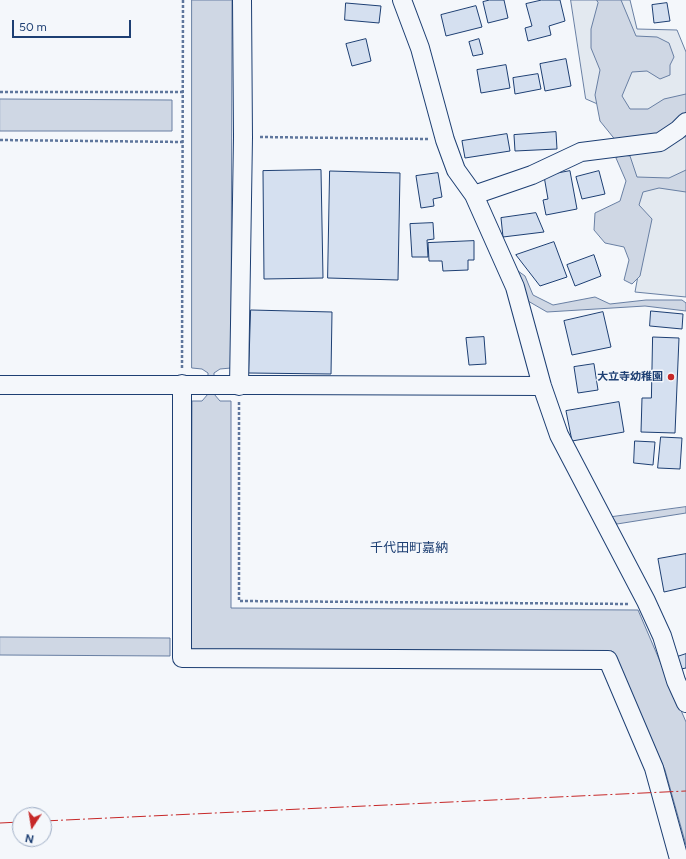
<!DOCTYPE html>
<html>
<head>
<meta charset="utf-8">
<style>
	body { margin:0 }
	#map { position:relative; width:686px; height:859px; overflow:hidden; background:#f4f7fb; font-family:Figtree,sans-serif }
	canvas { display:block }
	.north { position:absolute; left:12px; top:807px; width:40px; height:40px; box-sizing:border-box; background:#f4f7fb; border:1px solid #9eadc5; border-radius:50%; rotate:192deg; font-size:11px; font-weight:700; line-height:16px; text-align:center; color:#1d3f73 }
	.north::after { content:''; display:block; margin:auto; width:14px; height:18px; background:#c62828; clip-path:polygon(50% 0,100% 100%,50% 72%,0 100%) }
	.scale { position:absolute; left:12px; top:20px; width:119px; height:18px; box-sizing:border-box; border:2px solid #1d3f73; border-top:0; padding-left:5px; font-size:12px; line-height:14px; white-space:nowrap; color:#1d3f73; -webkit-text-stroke:3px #f4f7fb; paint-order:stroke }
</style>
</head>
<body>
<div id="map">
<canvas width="686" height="859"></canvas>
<div class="north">N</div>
<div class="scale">50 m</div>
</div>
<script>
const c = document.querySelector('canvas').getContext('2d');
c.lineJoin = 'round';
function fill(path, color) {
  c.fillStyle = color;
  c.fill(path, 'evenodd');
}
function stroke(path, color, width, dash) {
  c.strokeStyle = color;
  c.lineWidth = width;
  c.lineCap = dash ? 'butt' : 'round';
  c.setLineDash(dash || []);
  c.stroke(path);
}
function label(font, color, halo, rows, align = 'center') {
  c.font = font + ' Figtree,"Noto Sans JP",sans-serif';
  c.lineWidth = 3;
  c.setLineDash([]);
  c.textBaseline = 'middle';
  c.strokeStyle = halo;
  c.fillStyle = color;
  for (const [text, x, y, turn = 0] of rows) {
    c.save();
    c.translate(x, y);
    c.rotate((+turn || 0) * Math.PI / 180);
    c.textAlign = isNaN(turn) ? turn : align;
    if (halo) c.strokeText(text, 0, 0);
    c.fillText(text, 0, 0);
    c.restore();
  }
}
const green = new Path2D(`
	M571 0H630L637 29 677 30 686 52V297L635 292 648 221 628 206 625 116 586 99Z`);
const water = new Path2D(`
	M192 0H232L231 368 220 369 214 373V394L220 401H231V608L638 610 686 722V845L665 770 612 651 191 649 192 401H202L208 394V373L202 369 192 368Z
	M597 0H621L636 36 657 37 669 43 674 57 670 65V75L660 79 647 71 632 72 622 96 630 109H648L664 99 686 94V112L677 125 661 134 617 142 600 121 595 95 600 70 591 48V29L598 3Z
	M0 99 172 100V131H0Z
	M622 155 630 156 637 177 669 178 686 170V192L659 188 643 192 639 205 652 219 640 276 632 284 624 280 629 260 624 247 605 243 594 230 595 213 620 201 626 181 616 158Z
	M514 268 525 276 533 295 553 305 595 297 610 304 646 300H682L686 303V311L645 306 547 312 528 301Z
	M686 507V513L617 524 612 517Z
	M0 637 170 638V656L0 655Z`);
const building = new Path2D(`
	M490 0H504L508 18 488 23 483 2Z
	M542 0H560L565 21 549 26 551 35 528 41 525 28 532 26 526 4Z
	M346 3 381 6 379 23 345 20Z
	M667 3 670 21 654 23 652 5Z
	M476 6 482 27 446 36 441 15Z
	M366 39 371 61 352 66 346 44Z
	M479 39 483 54 473 56 469 42Z
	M566 59 571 86 545 91 540 64Z
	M506 65 510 88 481 93 477 70Z
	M538 74 541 89 515 94 513 78Z
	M556 132 557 149 515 151 514 135Z
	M507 134 510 151 465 158 462 141Z
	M321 170 323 278 264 279 263 171Z
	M330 171 400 173 398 280 328 278Z
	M570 171 577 209 546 215 543 200 548 199 544 176Z
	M599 171 605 194 582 199 576 177Z
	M438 173 442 197 433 199 434 206 421 208 416 176Z
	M536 213 544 232 503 237 501 218Z
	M433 223 434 239 427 240 428 257H412L410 224Z
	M474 241V260H468V270L443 271 442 261H429L428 243Z
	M554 242 567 277 540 286 516 255Z
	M594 255 601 276 575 286 567 265Z
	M251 310 332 312 331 374 249 373Z
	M651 311 683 314 682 329 650 326Z
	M603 312 611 347 572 355 564 321Z
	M484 337 486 364 469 365 466 338Z
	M653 337 679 338 675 433 641 432 642 398H651Z
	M594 364 598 390 578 393 574 367Z
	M619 402 624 432 572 441 566 411Z
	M661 437 682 438 680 469 658 468Z
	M635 441 655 442 653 465 634 463Z
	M686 554V587L664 592 658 559Z
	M686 654V668L681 669 677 657Z`);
const path = new Path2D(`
	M0 92H183
	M260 137 429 139
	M0 140 183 142
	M182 368 183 0
	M239 402V601L630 604`);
const minor = new Path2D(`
	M402 0 420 48 445 140 456 170 474 195 515 287 542 386 559 435 646 601 662 636 676 681 686 703
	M474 195 532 175 581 152 660 142 678 130 686 122
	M182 384V658L608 660 654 768 679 859
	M0 385C181 384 361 386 542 386
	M239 386 243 137 242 0`);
const power = new Path2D(`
	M44 821 686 791
	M0 823 20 822`);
const markers = [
	[671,377,4,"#c62828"]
];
const poiNames = [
	["大立寺幼稚園",663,377]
];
const quarterNames = [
	["千代田町嘉納",409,548]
];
fill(green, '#e3e9f0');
stroke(green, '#687fa3', 1);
fill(water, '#cfd7e4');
stroke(water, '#687fa3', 1);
fill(building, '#d5e0f0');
stroke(building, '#1d3f73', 1);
stroke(minor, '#1d3f73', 20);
stroke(path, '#5e769c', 2.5, [3, 2]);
stroke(minor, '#f4f7fb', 18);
stroke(power, '#c62828', 1, [14, 3, 2, 3]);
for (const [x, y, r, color] of markers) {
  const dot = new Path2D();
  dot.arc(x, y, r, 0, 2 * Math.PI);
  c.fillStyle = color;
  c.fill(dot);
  stroke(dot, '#f4f7fb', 1.5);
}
label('bold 11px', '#1d3f73', '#f4f7fb', poiNames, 'right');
label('13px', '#1d3f73', '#f4f7fb', quarterNames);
</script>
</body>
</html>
